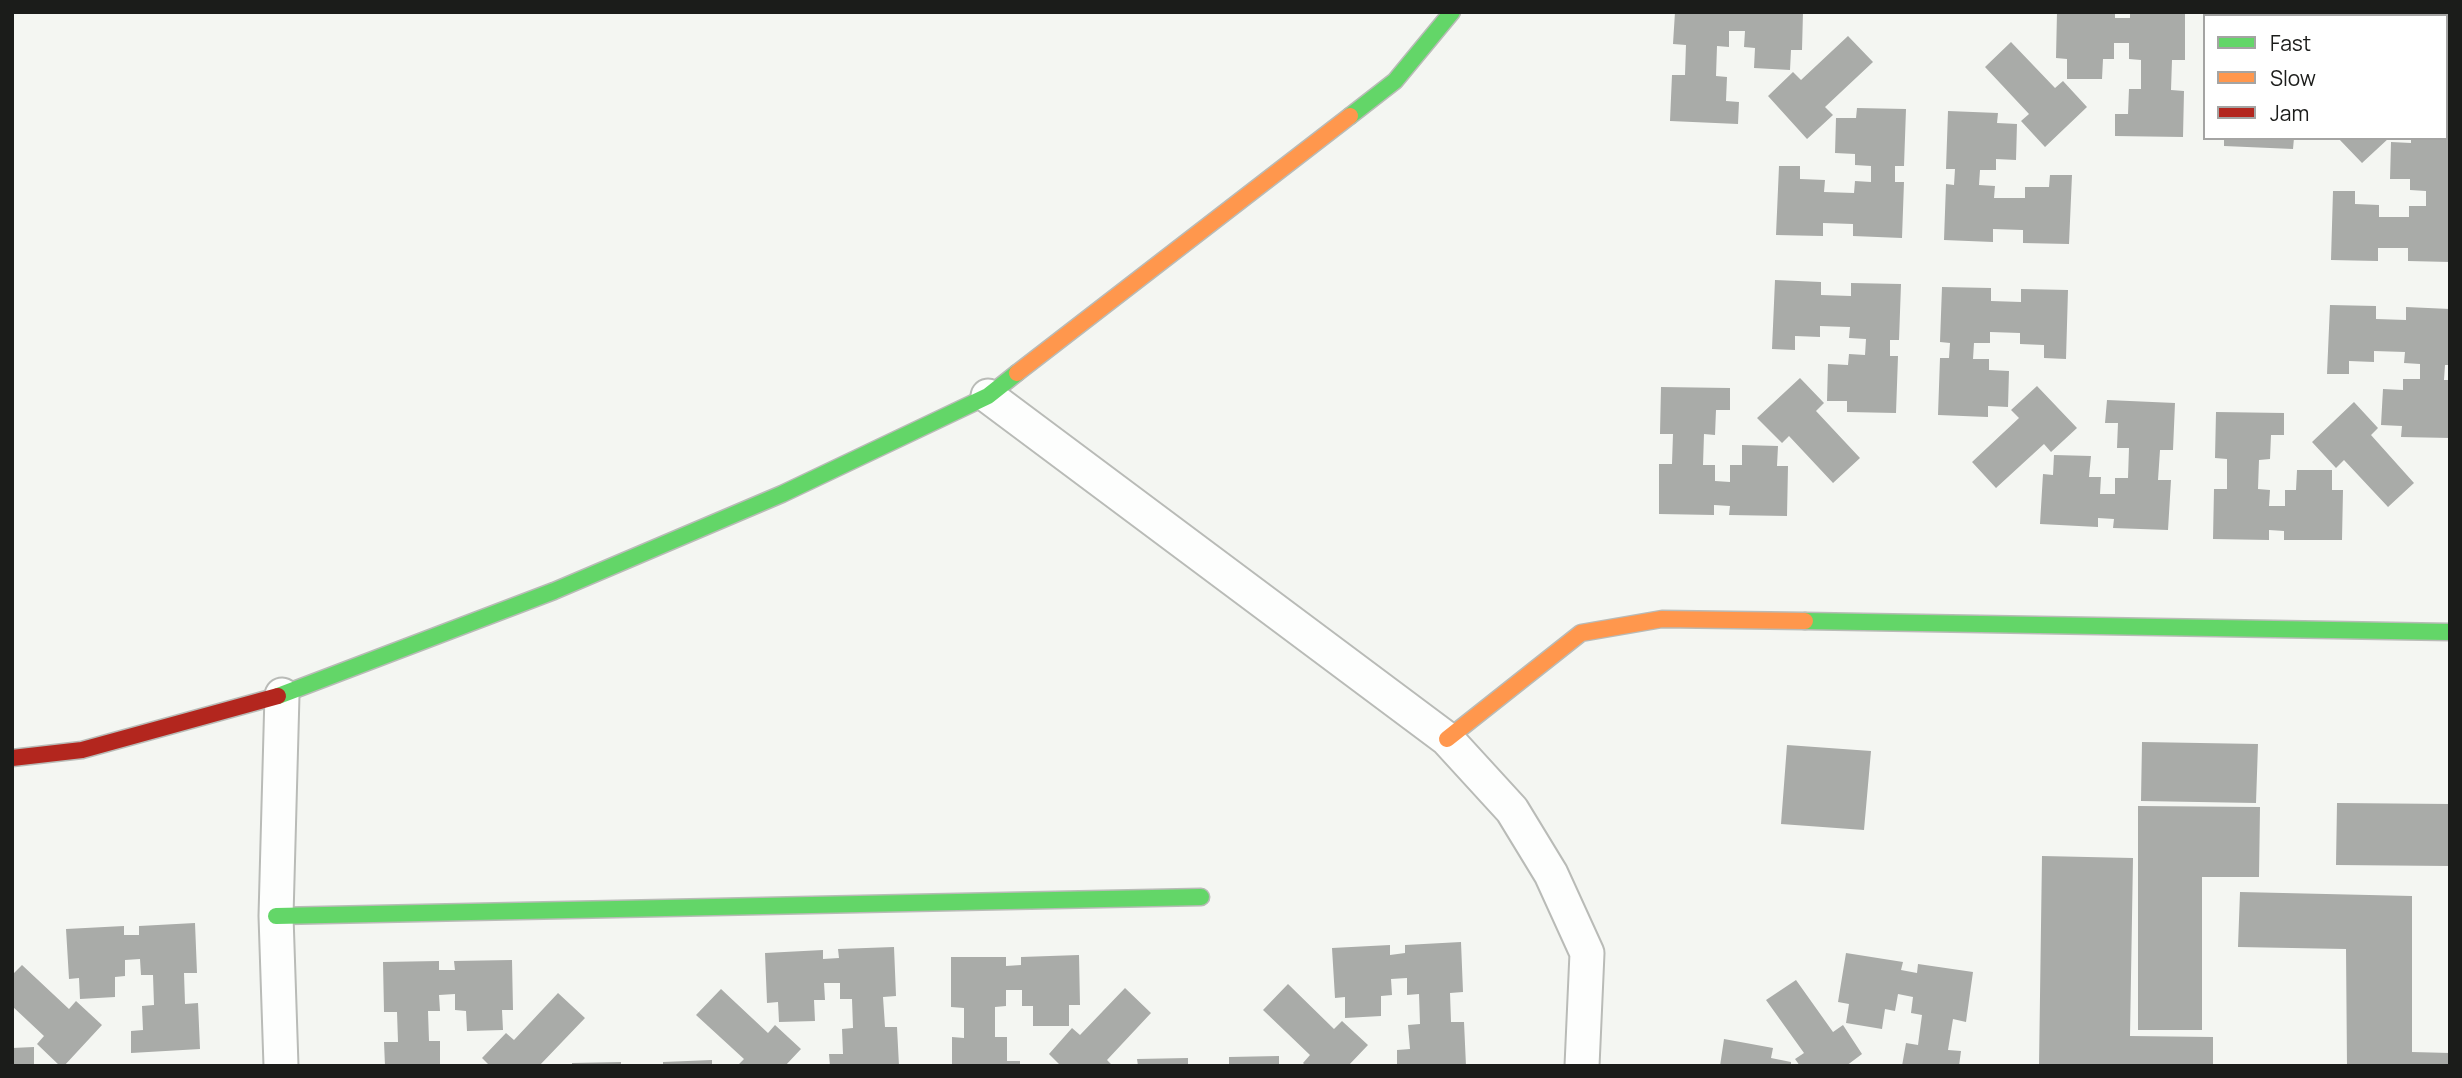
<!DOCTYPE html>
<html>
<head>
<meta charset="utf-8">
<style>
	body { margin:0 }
	#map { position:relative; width:2462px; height:1078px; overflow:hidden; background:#f4f6f2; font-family:Manrope,sans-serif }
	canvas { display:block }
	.frame { position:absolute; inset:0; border:14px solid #1b1c1a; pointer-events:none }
	.legend { position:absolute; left:2203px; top:14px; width:245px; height:126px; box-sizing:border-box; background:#fff; border:2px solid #a4a4a3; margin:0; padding:9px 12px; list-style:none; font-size:21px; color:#1b1c1a }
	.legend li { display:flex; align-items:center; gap:14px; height:35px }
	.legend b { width:35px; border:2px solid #a4a4a3 }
</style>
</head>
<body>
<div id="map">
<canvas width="2462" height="1078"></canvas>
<div class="frame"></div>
<ul class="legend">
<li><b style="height:9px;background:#63d668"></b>Fast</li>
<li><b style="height:9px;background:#ff974d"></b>Slow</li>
<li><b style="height:9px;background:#b3261e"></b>Jam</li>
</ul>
</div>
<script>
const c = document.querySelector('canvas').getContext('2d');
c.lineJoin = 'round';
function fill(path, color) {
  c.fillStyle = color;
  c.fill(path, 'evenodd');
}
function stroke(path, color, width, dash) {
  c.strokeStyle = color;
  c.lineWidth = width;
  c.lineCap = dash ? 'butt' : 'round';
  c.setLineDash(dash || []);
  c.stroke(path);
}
const building = new Path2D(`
	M1675 12H1803L1802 50H1791L1790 70 1754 68 1755 48 1744 47 1745 31H1729V47L1717 46 1716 76 1727 77 1726 101 1739 102 1738 124 1670 121 1672 75H1685L1686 45 1673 44Z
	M2057 12H2115V18H2130V12H2185V60H2172L2171 90 2184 91 2183 137 2115 136V114H2128L2129 89H2141V60L2129 59V43H2114V59H2103L2102 79H2067V59L2056 58Z
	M1848 36 1873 62 1825 107 1833 115 1807 139 1768 96 1793 72 1801 80Z
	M2011 42 2055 88 2063 81 2087 107 2045 147 2021 121 2029 114 1985 67Z
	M1857 108 1906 109 1904 166H1895V182H1904L1902 238 1853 236V224L1823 223V236L1776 235 1779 166H1800V179L1825 180 1824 192 1854 193 1855 181 1871 182V166L1855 165V154L1835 153 1836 118H1856Z
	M1948 111 1998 113 1997 123 2017 124 2016 160 1996 159V170H1980L1979 185 1995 186 1994 198H2025V187H2049L2050 175H2072L2069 244 2023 243V230L1993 229V242L1944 240 1946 184 1954 185 1955 169H1946Z
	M2446 133H2450V262L2408 261V248H2378V261L2331 260 2333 191H2355V204L2379 205V217H2409V206H2426V191L2410 190V179H2390L2391 142 2411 143V138H2446Z
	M2224 138H2294L2293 149 2224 146Z
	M2338 138H2389L2362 163Z
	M1775 280 1821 282V295L1851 296V283L1901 284 1899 340H1890V356H1898L1896 413 1847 412V401H1827L1828 364 1848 365 1849 354 1865 355 1866 339 1849 338 1850 327 1820 326V337L1795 336V350L1772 349Z
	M1942 287 1991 288V301L2021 302V289L2068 290 2066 359 2044 358V345L2020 344V333L1990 332V343H1974L1973 359H1989V370L2009 371 2008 407 1988 406V417L1938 415 1940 358H1949L1950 343 1940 342Z
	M2330 305 2376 306V319L2406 320V307L2450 309V365H2445L2444 380H2450V438L2401 437 2402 426 2381 425 2383 389 2403 390V379H2420V364L2404 363 2405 352 2374 351V362L2349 361V374H2327Z
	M1800 378 1824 403 1816 411 1860 458 1833 483 1789 436 1782 443 1757 418Z
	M2037 386 2077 428 2051 452 2044 444 1996 488 1972 462 2019 418 2011 410Z
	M1661 387 1730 388V410H1716L1715 435 1704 434 1703 465H1715V481L1730 482V465H1742V445L1778 446 1777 466H1788L1787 516 1729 515 1730 506 1714 505V515L1659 514V464H1672L1673 434H1660Z
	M2107 400 2175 403 2173 450H2160L2158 480H2171L2168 530 2113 528 2114 519 2098 518V527L2040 524 2043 474 2053 475 2054 455 2091 456 2089 477H2101L2100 494H2115V478H2128L2129 448H2117L2118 423H2105Z
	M2354 402 2378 428 2371 435 2414 483 2388 507 2344 460 2336 468 2312 442Z
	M2216 412 2284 413V435H2271L2270 459 2259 460 2258 489 2270 490 2269 506H2285V490H2296L2297 470H2332V490H2343L2342 540H2284V531L2269 530V540L2213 539 2214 489H2227V459L2215 458Z
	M2142 742 2258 744 2256 803 2141 801Z
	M1787 745 1871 751 1864 830 1781 824Z
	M2337 803 2450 804V866L2336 865Z
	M2138 806 2260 807 2259 877H2202V1030H2138Z
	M2042 856 2133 858 2130 1036 2213 1037V1066H2039Z
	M2240 892 2412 896V1052L2450 1053V1066H2347L2346 949 2238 947Z
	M195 923 197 973H184L185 1004 198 1003 200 1049 131 1053V1031L143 1030 142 1006 154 1005 153 975H141L140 959 125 960V976L115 977V997L80 999 79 978 69 979 66 929 124 926V935H139V926Z
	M1461 942 1463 992 1450 993 1451 1022H1464L1466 1066H1397V1050L1410 1049 1408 1025 1420 1024 1419 994 1407 995V978L1391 979 1392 995 1381 996V1016L1345 1018V997L1335 998 1332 948 1390 945V955L1405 953V945Z
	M894 947 896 996 883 997 885 1027H897L899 1066H830L829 1054H843L842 1029 853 1028 852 999H840V983H824L825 1000H814L815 1021 779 1022 778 1002 767 1003 765 953 823 950V959L839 958 838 949Z
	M1846 953 1903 962 1901 970 1917 973 1918 964 1973 972 1966 1022 1953 1019 1948 1050 1961 1051 1959 1066H1902L1906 1043 1918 1045 1922 1015 1911 1013 1913 997 1898 994 1895 1011 1885 1009 1882 1029 1846 1023 1849 1004 1838 1002Z
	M1079 955 1080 1005H1069V1026H1033V1006H1022V990H1006V1006L995 1007V1037H1007V1061H1020V1066H952V1037L964 1038V1008L951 1007V957H1006V966L1021 965V957Z
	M512 960 513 1010H502L503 1030 467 1031 466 1011 455 1010V994L439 995 440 1011H428L429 1041H440V1066H385L384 1042H398L397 1012H384L383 962 439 961V970H455L454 961Z
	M22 965 69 1009 76 1001 102 1025 64 1066H60L37 1044 44 1036 12 1006V975Z
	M1796 980 1833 1032 1843 1025 1862 1054 1846 1066H1800L1795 1059 1804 1053 1766 1000Z
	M1288 984 1334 1029 1342 1021 1368 1045 1348 1066H1306L1303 1063 1310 1055 1263 1010Z
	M1125 988 1151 1013 1107 1060 1113 1066H1061L1049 1054 1072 1028 1080 1035Z
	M721 989 768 1033 775 1025 801 1049 785 1066H737L744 1059 696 1015Z
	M558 993 585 1018 539 1066H490L482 1058 506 1033 514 1040Z
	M1724 1039 1773 1048 1771 1058 1791 1062V1066H1720Z
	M34 1047V1066H12V1048Z
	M1279 1056V1066H1229V1057Z
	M1188 1058V1066H1138L1137 1059Z
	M712 1060V1066H663V1062Z
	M621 1062V1066H572V1063Z`);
const street = new Path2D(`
	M988 396 1447 739 1512 810 1551 874 1587 953 1582 1066
	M281 1066 276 916 282 695`);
const fast = new Path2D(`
	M1350 116 1395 81 1452 12
	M1805 621 2450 632
	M278 696 554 591 782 494 988 396 1017 373
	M276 916 1201 897`);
const slow = new Path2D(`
	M1017 373 1350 116
	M1447 739 1581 633 1662 619 1805 621`);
const jam = new Path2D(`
	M12 758 82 750 278 696`);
fill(building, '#a9aba8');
stroke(street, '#b9bbb7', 37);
stroke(fast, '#b9bbb7', 19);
stroke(slow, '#b9bbb7', 19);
stroke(jam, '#b9bbb7', 19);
stroke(street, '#fdfefd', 33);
stroke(fast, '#63d668', 16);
stroke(slow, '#ff974d', 16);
stroke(jam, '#b3261e', 16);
</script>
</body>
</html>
